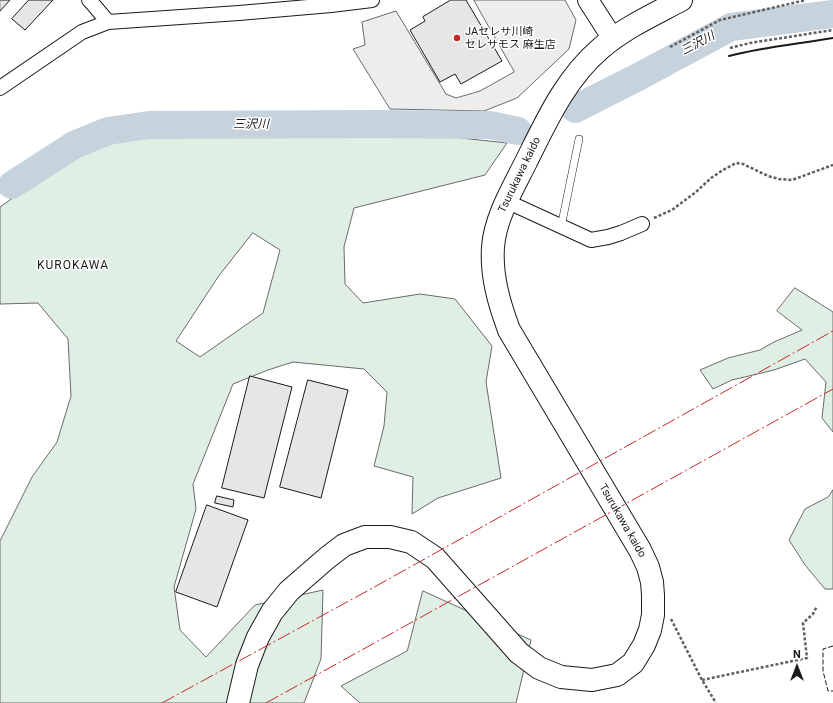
<!DOCTYPE html>
<html>
<head>
<meta charset="utf-8">
<style>
	body { margin:0 }
	#map { position:relative; width:833px; height:703px; overflow:hidden; background:#fff; font-family:Roboto,sans-serif }
	canvas { display:block }
	.north { position:absolute; left:777px; top:647px; width:40px; height:40px; -webkit-text-stroke:3px #fff; paint-order:stroke; rotate:0deg; font-size:11px; font-weight:700; line-height:16px; text-align:center; color:#1a1a1a }
	.north::after { content:''; display:block; margin:auto; width:14px; height:18px; background:#1a1a1a; clip-path:polygon(50% 0,100% 100%,50% 72%,0 100%) }
</style>
</head>
<body>
<div id="map">
<canvas width="833" height="703"></canvas>
<div class="north">N</div>
</div>
<script>
const c = document.querySelector('canvas').getContext('2d');
c.lineJoin = 'round';
function fill(path, color) {
  c.fillStyle = color;
  c.fill(path, 'evenodd');
}
function stroke(path, color, width, dash) {
  c.strokeStyle = color;
  c.lineWidth = width;
  c.lineCap = dash ? 'butt' : 'round';
  c.setLineDash(dash || []);
  c.stroke(path);
}
function label(font, color, halo, rows, align = 'center') {
  c.font = font + ' Roboto,"Noto Sans JP",sans-serif';
  c.lineWidth = 3;
  c.setLineDash([]);
  c.textBaseline = 'middle';
  c.strokeStyle = halo;
  c.fillStyle = color;
  for (const [text, x, y, turn = 0] of rows) {
    c.save();
    c.translate(x, y);
    c.rotate((+turn || 0) * Math.PI / 180);
    c.textAlign = isNaN(turn) ? turn : align;
    if (halo) c.strokeText(text, 0, 0);
    c.fillText(text, 0, 0);
    c.restore();
  }
}
const green = new Path2D(`
	M231 113 507 143 485 175 354 208 344 247 345 284 363 303 420 294 455 299 492 346 486 382 501 478 438 498 412 514 413 477 374 466 384 426 387 392 364 369 293 362 268 370 233 384 193 484 196 509 174 587 180 630 206 657 255 605 323 590 321 659 304 703H0V541L32 477 57 442 71 396 68 339 38 303 0 304V207L92 142ZM253 233 280 250 263 313 200 357 176 341 218 277Z
	M795 288 833 312V432L822 418 826 382 805 359 774 370 732 380 713 389 700 370 728 358 760 350 774 342 802 330 777 311Z
	M833 490V589H825L805 565 789 540 805 509 828 497Z
	M423 591 531 640 516 703H360L341 686 407 651Z`);
const parking = new Path2D(`
	M474 0H565L576 20 569 49 517 98 484 111 390 109 353 49 365 45 362 22 396 11 446 94 456 98 480 91 514 72Z`);
const stream = new Path2D(`
	M0 192 12 185`);
const river = new Path2D(`
	M575 109 640 76 731 27 833 14
	M12 185 74 145 108 131 149 125 378 124 490 125 518 131`);
const building = new Path2D(`
	M0 0H10L0 11Z
	M29 0H53L25 30 12 19Z
	M451 0H466L502 61 461 84 455 74 440 82 410 30 425 21 423 17Z
	M250 376 292 387 264 498 222 488Z
	M308 380 348 390 321 498 280 487Z
	M217 496 234 500 233 507 215 503Z
	M207 505 248 520 217 607 176 592Z`);
const path = new Path2D(`
	M670 47 720 20 806 0
	M730 48 750 43 833 30
	M654 218 672 210 696 192 711 178 723 170 736 163 743 164 768 176 779 179 792 180 833 165
	M671 619 702 680 716 703
	M702 680 807 658 803 623 813 614 817 606`);
const lane = new Path2D(`
	M561 227 579 139`);
const street = new Path2D(`
	M89 0 92 3 108 22
	M0 88 82 32 108 22 239 13 331 5 372 0
	M506 201 591 240 608 237 621 233 642 224`);
const secondary = new Path2D(`
	M588 0 613 39`);
const primary = new Path2D(`
	M238 703 247 665 258 637 272 612 289 591 327 558 344 545 365 537H390L411 542 435 558 519 653 539 668 561 677 592 680 617 675 633 663 644 645 650 630 653 615V595L652 582 648 567 640 550 509 330C499 303 491 276 493 247 495 218 513 188 526 162 546 122 565 79 600 49 624 28 653 15 681 0`);
const fence = new Path2D(`
	M833 646 823 649V671L828 691H833`);
const wall = new Path2D(`
	M729 56C763 47 798 44 833 38`);
const power = new Path2D(`
	M162 703 369 590 833 331
	M266 703 833 389`);
const markers = [
	[457,38,4,"#c62828"]
];
const poiNames = [
	["JAセレサ川崎",465,32],
	["セレサモス 麻生店",465,45]
];
const streetNames = [
	["Tsurukawa kaido",520,175,-64],
	["Tsurukawa kaido",622,521,60]
];
const waterNames = [
	["三沢川",698,44,-28],
	["三沢川",251,125]
];
const neighbourhoodNames = [
	["KUROKAWA",73,266]
];
fill(green, '#e0efe3');
stroke(green, '#6a6a6a', 1);
fill(parking, '#ededed');
stroke(parking, '#6a6a6a', 1);
stroke(stream, '#c6d2dc', 4.5);
stroke(river, '#c6d2dc', 28);
fill(building, '#e6e6e6');
stroke(building, '#1a1a1a', 1);
stroke(lane, '#1a1a1a', 8);
stroke(street, '#1a1a1a', 16);
stroke(secondary, '#1a1a1a', 22);
stroke(primary, '#1a1a1a', 24);
stroke(path, '#5f5f5f', 2.5, [3, 2]);
stroke(lane, '#fff', 7);
stroke(street, '#fff', 14);
stroke(secondary, '#fff', 20);
stroke(primary, '#fff', 22);
stroke(fence, '#1a1a1a', 1, [5, 2]);
stroke(wall, '#1a1a1a', 2);
stroke(power, '#c62828', 1, [14, 3, 2, 3]);
for (const [x, y, r, color] of markers) {
  const dot = new Path2D();
  dot.arc(x, y, r, 0, 2 * Math.PI);
  c.fillStyle = color;
  c.fill(dot);
  stroke(dot, '#fff', 1.5);
}
label('11px', '#1a1a1a', '#fff', poiNames, 'left');
label('11px', '#1a1a1a', '#fff', streetNames);
label('italic 12px', '#1a1a1a', '#fff', waterNames);
c.letterSpacing = '1px';
label('12px', '#1a1a1a', '#fff', neighbourhoodNames);
c.letterSpacing = '0px';
</script>
</body>
</html>
